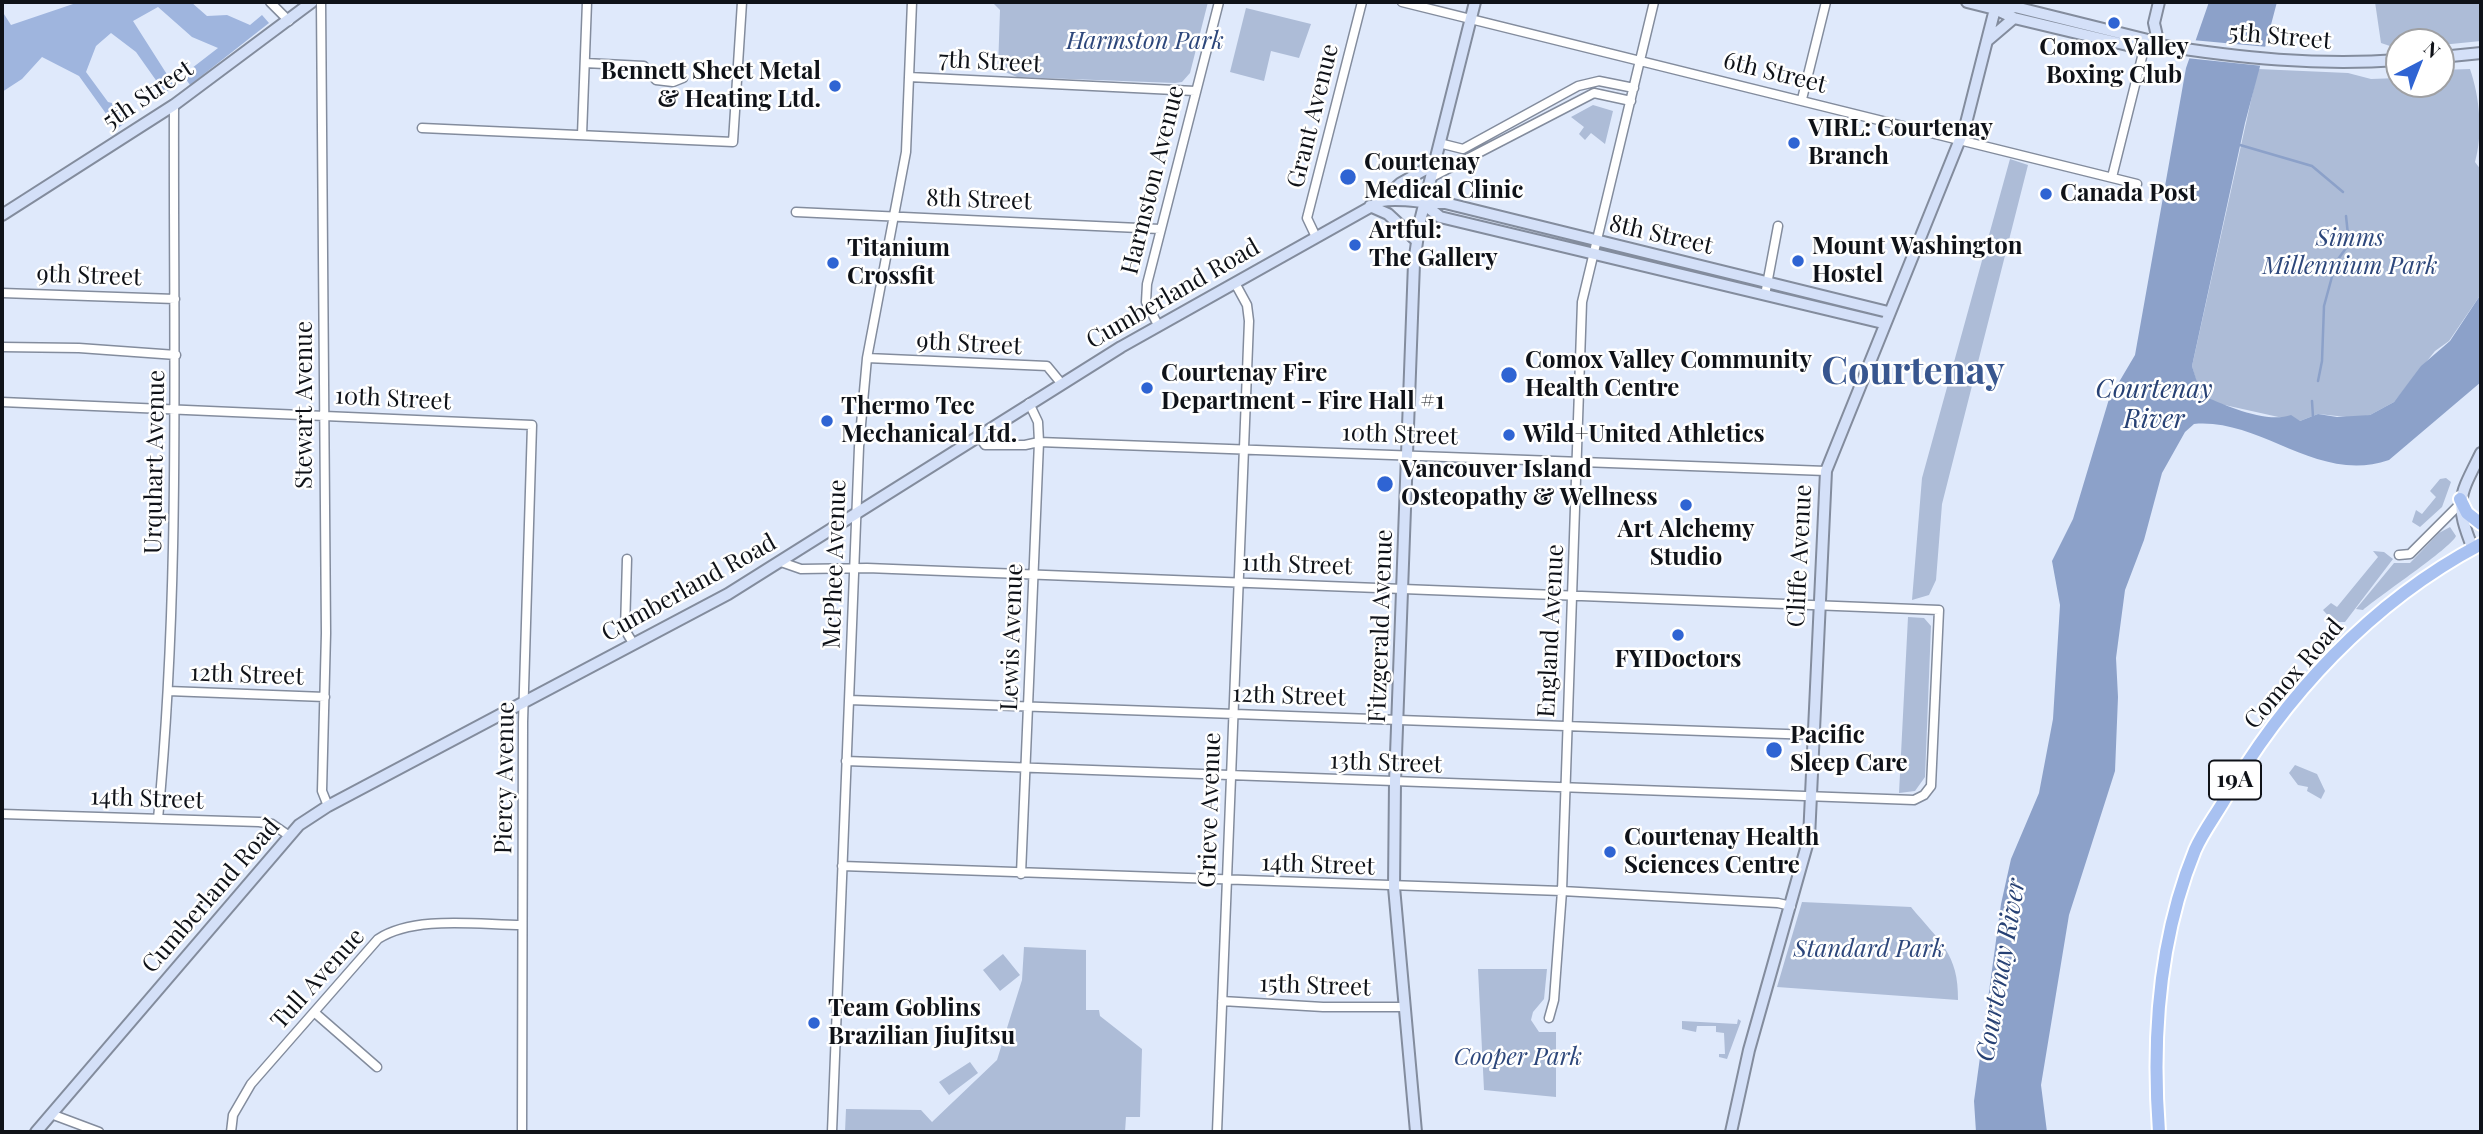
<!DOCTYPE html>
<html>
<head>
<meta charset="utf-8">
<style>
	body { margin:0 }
	#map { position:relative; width:2483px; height:1134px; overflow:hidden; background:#dfe9fb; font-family:"Playfair Display",serif }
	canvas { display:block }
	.frame { position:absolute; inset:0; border:4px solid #0f1218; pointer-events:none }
	.north { position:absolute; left:2385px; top:28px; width:70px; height:70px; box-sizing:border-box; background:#fff; border:2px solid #9fa0a3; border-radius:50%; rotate:42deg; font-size:19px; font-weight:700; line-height:28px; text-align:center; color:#0f1218 }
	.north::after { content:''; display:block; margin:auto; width:24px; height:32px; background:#2f64d3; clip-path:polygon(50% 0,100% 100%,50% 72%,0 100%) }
</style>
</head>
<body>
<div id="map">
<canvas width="2483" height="1134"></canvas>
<div class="frame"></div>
<div class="north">N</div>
</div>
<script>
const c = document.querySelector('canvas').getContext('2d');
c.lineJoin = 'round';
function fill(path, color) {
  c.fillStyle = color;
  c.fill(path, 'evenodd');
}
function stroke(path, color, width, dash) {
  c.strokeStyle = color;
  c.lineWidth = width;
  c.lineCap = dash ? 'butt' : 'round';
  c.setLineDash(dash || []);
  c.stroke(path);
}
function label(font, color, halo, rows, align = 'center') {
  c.font = font + ' "Playfair Display",serif';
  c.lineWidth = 5;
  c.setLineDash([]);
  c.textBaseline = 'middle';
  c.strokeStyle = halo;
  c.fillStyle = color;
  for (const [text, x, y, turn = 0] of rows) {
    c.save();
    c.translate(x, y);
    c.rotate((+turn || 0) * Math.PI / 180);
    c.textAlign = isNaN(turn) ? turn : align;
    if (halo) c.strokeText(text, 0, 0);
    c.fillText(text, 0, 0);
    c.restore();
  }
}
const green = new Path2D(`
	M992 2H1208L1190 73 1182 82 1175 83 1017 77 998 69 1000 10Z
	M2375 2H2481V41L2441 45V42H2399V49L2381 43Z
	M1246 8 1311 24 1299 58 1271 51 1264 81 1230 72Z
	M2258 69 2348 73 2371 79 2399 78V84H2441V70L2470 69C2480 98 2483 134 2475 162L2481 170V294L2449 341 2435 351 2394 402 2370 415 2356 418 2318 414 2300 421 2283 418 2220 404 2200 395 2192 366Z
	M1593 105 1613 111 1605 144 1591 133 1585 140 1579 134 1584 127 1571 117Z
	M2010 159 2028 165 1942 504 1936 580 1929 595 1912 600 1922 478Z
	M2446 478 2451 482 2442 507 2420 527 2412 522 2416 510 2422 514 2436 497 2430 491 2440 479Z
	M2450 527 2456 536C2451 548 2379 596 2363 610L2356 609 2394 563H2410L2439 533Z
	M2373 551 2384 552 2393 559 2345 622H2334L2323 610 2331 603 2337 607 2378 557Z
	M1908 617 1924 618 1931 626 1925 777 1915 791 1899 793Z
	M2295 765 2317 774 2325 791 2321 799 2307 791 2308 787 2298 785 2289 773Z
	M1802 902 1911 907C1939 941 1959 954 1958 1000L1777 987Z
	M1024 947 1086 950V1010H1099L1100 1016 1142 1049 1140 1117H1126L1125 1132H845L846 1109 921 1110 932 1122 997 1060 1022 980Z
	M1003 954 1020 975 1000 991 983 970Z
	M1478 969H1547L1544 999 1533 1012 1531 1020 1539 1032H1556V1097L1484 1090Z
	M1738 1019 1741 1021 1727 1059 1719 1057V1054H1725L1724 1033 1716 1032V1026H1697L1696 1032 1682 1029V1021L1737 1024Z
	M970 1062 978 1073 949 1095 939 1082Z`);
const forest = new Path2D(`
	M79 2H191L207 16 227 15 250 25 262 15 269 23 190 85 183 75 218 48 192 37 158 7 133 21 175 87 165 93 136 52 111 33 96 46 86 72 108 102 116 104 126 122 117 129 79 76 42 57 22 79 2 92V11L11 25Z`);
const water = new Path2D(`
	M2209 2H2277L2245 123 2192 366 2201 395C2225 405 2266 424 2291 415L2300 421 2318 414 2337 417 2370 415 2394 402 2421 366 2450 341 2481 294V382L2389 460C2318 485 2262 418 2194 424L2185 432 2162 473 2144 540 2125 590 2116 658 2118 697 2115 771 2069 915 2041 1085 2047 1132H1976L1974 1101 2001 904 2011 859 2039 793 2053 719 2060 605 2052 561 2073 519 2109 399 2135 355 2186 68Z`);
const pier = new Path2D(`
	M2192 40 2268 47 2263 66 2186 58Z`);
const stream = new Path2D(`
	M2240 145 2312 166 2343 192
	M2318 381 2322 361 2324 306 2336 262 2349 244 2346 216
	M2312 401 2313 417`);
const street = new Path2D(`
	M270 2 289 21
	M321 2 326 633 322 791 328 806
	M1402 2 2137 184
	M585 63 644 66 656 80 673 82 683 78
	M909 77 1195 91
	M1802 99 1826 2
	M422 128 733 142 742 2
	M582 135 587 2
	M1439 143 1463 149 1578 86 1599 81 1634 88
	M1432 177 1594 93 1631 101
	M2112 177 2144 49
	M796 212 1160 229
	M1316 237 1307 218 1362 2
	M2 293 175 299
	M1765 295 1778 226
	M1158 325 1146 302 1147 284 1219 2
	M2 347 79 348 176 355
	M867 358 1047 366 1061 383
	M2 402 532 425 523 722 522 1132
	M978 435 985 445H1025L1039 442 1826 471
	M2399 555 2410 554 2460 504
	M627 559 625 630 633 643
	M781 562 801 569 867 568 1939 610 1931 786 1924 795 1914 800 846 761
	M168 691 325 697
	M849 700 1813 735
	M2 814 259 822 272 824 288 835
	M158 819C181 582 173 343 174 105
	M842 866 1562 891 1778 903 1791 906
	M1021 874 1039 442 1038 422 1029 403
	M1222 1001 1323 1007H1405
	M314 1012 377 1067
	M1549 1018 1554 1000 1562 891 1582 302 1654 2
	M51 1114 99 1132
	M231 1132 233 1115 251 1084 378 939C415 915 479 925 522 925
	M832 1132 859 447 867 358 906 152 912 2
	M1217 1132 1249 321 1247 305 1235 283`);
const secondary = new Path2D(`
	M1967 2 1995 9 2014 18 2144 49 2159 45
	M1995 9 2015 7 2148 40 2159 45C2239 58 2318 66 2399 60
	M1987 41 2014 18
	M2159 45 2154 23 2159 2
	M2441 57 2481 53
	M1381 201C1403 197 1423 204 1445 203L1888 312
	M1424 204 1440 217 1883 323
	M1370 206 1388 214 1416 240
	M2 215 174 105 312 2
	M2473 549C2454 501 2459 497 2481 453
	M36 1132 299 825 328 806 728 594 1121 347 1381 201 1401 183 1435 164
	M1416 1132 1394 887 1395 782 1414 263 1420 221 1475 2
	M1731 1132 1749 1050 1809 838 1826 471 1965 127 1995 9`);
const primary = new Path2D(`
	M2460 499 2467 513 2481 524
	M2159 1132C2152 1039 2159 938 2195 850 2202 834 2213 819 2222 804 2283 697 2371 602 2481 544`);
const markers = [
	[2114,23,7,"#2f64d3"],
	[835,86,7,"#2f64d3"],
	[1794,143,7,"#2f64d3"],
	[1348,177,9,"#2f64d3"],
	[2046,194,7,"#2f64d3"],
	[1355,245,7,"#2f64d3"],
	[1798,261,7,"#2f64d3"],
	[833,263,7,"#2f64d3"],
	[1509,375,9,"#2f64d3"],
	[1147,388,7,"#2f64d3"],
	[827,421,7,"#2f64d3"],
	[1509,435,7,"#2f64d3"],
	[1385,484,9,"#2f64d3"],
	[1686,505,7,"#2f64d3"],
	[1678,635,7,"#2f64d3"],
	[1774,750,9,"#2f64d3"],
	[1610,852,7,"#2f64d3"],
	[814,1023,7,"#2f64d3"]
];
const shields = [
	[2235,780,52]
];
const shieldNames = [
	["19A",2235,780]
];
const streetNames = [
	["5th Street",2280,37,5],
	["7th Street",990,62,3],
	["6th Street",1775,73,14],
	["5th Street",148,95,-34],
	["Grant Avenue",1313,116,-76],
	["Harmston Avenue",1153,180,-76],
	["8th Street",979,200,2],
	["8th Street",1661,235,13],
	["9th Street",89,276,2],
	["Cumberland Road",1173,294,-30],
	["9th Street",969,344,3],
	["10th Street",393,399,3],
	["Stewart Avenue",305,405,-90],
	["10th Street",1400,435,2],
	["Urquhart Avenue",155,462,-89],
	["Cliffe Avenue",1800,556,-87],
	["McPhee Avenue",835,564,-88],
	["11th Street",1297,565,2],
	["Cumberland Road",689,588,-29],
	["Fitzgerald Avenue",1381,626,-88],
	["England Avenue",1551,631,-87],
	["Lewis Avenue",1012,637,-88],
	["Comox Road",2294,674,-49],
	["12th Street",247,675,2],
	["12th Street",1289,696,2],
	["13th Street",1386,763,2],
	["Piercy Avenue",505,778,-89],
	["14th Street",147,799,2],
	["Grieve Avenue",1210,810,-88],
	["14th Street",1318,865,2],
	["Cumberland Road",211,896,-49],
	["Tull Avenue",318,979,-48],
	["15th Street",1315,986,2]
];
const parkNames = [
	["Harmston Park",1145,42],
	["Simms",2350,239],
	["Millennium Park",2350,267],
	["Standard Park",1869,950],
	["Cooper Park",1518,1058]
];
const poiNames = [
	["Comox Valley",2114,48,"center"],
	["Boxing Club",2114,76,"center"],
	["Bennett Sheet Metal",821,72,"right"],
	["& Heating Ltd.",821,100,"right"],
	["VIRL: Courtenay",1808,129],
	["Branch",1808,157],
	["Courtenay",1364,163],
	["Medical Clinic",1364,191],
	["Canada Post",2060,194],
	["Artful:",1369,231],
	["The Gallery",1369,259],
	["Mount Washington",1812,247],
	["Hostel",1812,275],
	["Titanium",847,249],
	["Crossfit",847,277],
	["Comox Valley Community",1525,361],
	["Health Centre",1525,389],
	["Courtenay Fire",1161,374],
	["Department - Fire Hall #1",1161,402],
	["Thermo Tec",841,407],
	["Mechanical Ltd.",841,435],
	["Wild+United Athletics",1523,435],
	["Vancouver Island",1401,470],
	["Osteopathy & Wellness",1401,498],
	["Art Alchemy",1686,530,"center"],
	["Studio",1686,558,"center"],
	["FYIDoctors",1678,660,"center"],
	["Pacific",1790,736],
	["Sleep Care",1790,764],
	["Courtenay Health",1624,838],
	["Sciences Centre",1624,866],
	["Team Goblins",828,1009],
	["Brazilian JiuJitsu",828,1037]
];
const waterNames = [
	["Courtenay",2154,390],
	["River",2154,420],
	["Courtenay River",2001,970,-80]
];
const townNames = [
	["Courtenay",1913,372]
];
fill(green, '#adbcd7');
fill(forest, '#9fb5de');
fill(water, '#8ca1c9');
fill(pier, '#dfe9fb');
stroke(stream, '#8ca1c9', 2.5);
stroke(street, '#838c9d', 11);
stroke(secondary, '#838c9d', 14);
stroke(primary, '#fff', 16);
stroke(street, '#fff', 8);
stroke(secondary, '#d4e0f8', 10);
stroke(primary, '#a8c1f1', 12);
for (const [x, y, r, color] of markers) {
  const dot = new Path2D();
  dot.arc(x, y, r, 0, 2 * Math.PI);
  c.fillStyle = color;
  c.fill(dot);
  stroke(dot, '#fff', 2.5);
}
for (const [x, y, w] of shields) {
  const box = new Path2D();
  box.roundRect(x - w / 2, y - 19.5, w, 39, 5);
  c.fillStyle = '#fff';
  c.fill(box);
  stroke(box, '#0f1218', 2);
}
label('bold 23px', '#0f1218', null, shieldNames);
label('24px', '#0f1218', '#fff', streetNames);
label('italic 24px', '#2d477b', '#fff', parkNames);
label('bold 24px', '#0f1218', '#fff', poiNames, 'left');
label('italic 26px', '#274174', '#fff', waterNames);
label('bold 38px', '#38568f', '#fff', townNames);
</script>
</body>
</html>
